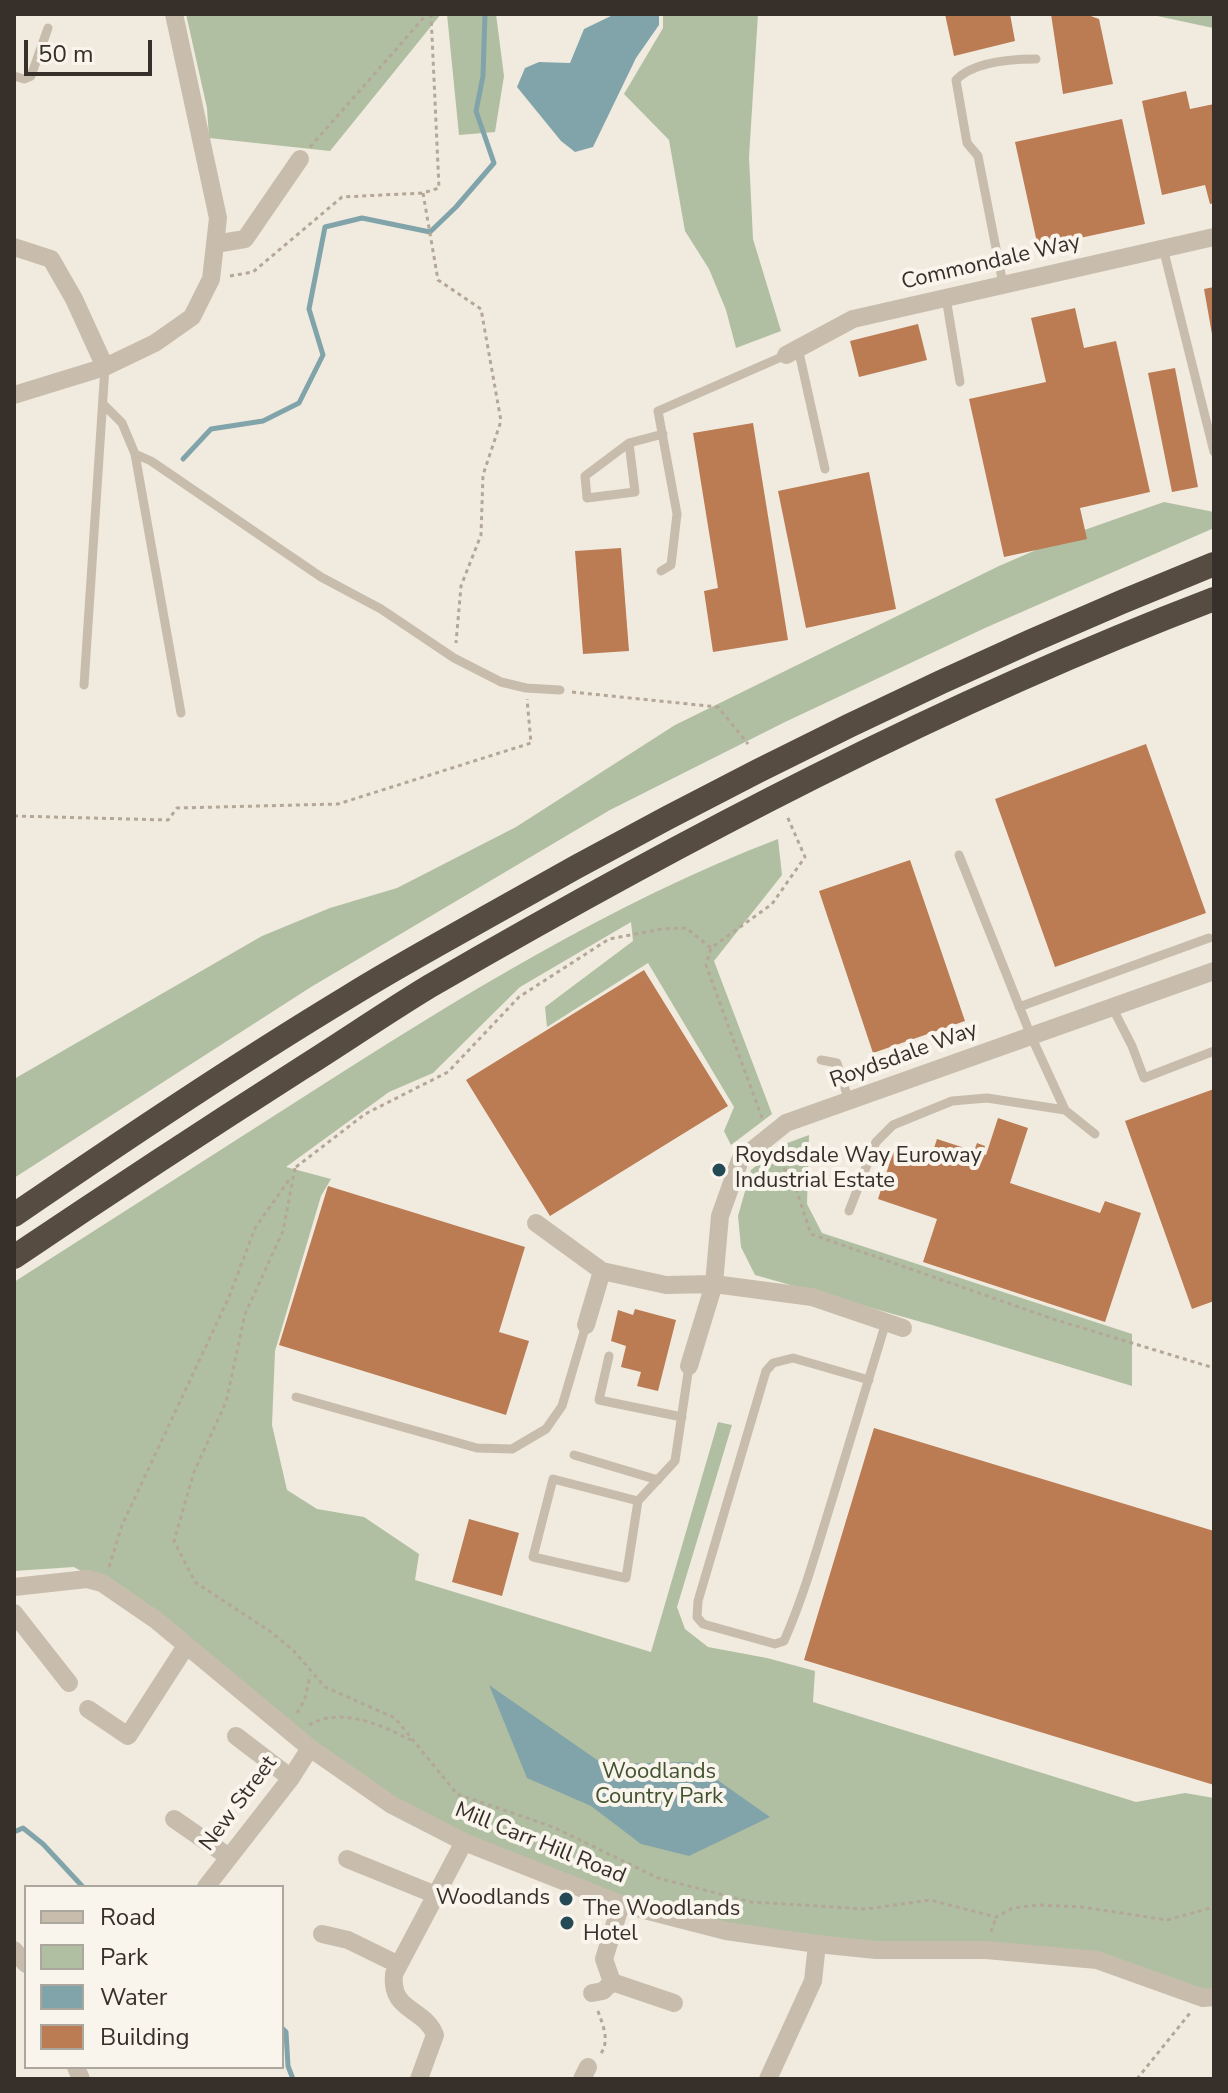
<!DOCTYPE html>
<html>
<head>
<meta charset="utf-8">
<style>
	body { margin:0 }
	#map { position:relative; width:1228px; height:2093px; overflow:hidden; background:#f1ebdf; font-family:"Nunito Sans",sans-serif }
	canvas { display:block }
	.frame { position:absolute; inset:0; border:16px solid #37302a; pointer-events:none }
	.legend { position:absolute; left:24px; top:1885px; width:260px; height:184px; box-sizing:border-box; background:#f9f4ec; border:2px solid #aba69e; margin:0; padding:10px 14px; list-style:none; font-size:24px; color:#37302a }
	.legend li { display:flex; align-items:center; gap:16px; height:40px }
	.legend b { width:40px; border:2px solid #aba69e }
	.scale { position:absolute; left:24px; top:40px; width:128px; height:36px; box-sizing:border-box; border:4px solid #37302a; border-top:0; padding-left:10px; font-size:24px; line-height:28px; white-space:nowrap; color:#37302a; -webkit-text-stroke:6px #f9f4ec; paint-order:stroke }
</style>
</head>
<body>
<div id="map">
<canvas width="1228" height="2093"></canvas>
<div class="frame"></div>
<ul class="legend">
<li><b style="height:10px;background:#c8bdac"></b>Road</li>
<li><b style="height:22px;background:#b0bfa1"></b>Park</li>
<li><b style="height:22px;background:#81a4ab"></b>Water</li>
<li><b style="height:22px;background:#bb7b53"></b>Building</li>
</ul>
<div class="scale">50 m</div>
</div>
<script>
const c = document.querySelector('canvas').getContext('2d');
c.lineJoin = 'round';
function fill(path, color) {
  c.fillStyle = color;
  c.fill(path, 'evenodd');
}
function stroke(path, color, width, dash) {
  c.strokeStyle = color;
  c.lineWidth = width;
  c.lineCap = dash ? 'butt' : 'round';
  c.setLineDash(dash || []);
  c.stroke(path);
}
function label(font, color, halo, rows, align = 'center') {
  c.font = font + ' "Nunito Sans",sans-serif';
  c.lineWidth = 8;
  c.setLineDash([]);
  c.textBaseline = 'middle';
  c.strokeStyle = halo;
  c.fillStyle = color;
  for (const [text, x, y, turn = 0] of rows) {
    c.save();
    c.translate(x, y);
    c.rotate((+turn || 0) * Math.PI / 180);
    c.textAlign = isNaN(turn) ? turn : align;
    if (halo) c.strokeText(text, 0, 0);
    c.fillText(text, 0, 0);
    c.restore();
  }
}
const green = new Path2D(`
	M186 14H441L330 151 209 138 207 108Z
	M447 14H496L504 76 495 132 459 135Z
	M663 14H758L749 157 753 239 781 331 736 348 726 310 709 269 685 231 669 140 624 94 663 28Z
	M1148 14H1214V28H1213Z
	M1164 502 1214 512V528L985 628 785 722 610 810 311 987 14 1178V1079L262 936 330 908 397 888 516 827 675 725 999 566 1073 534Z
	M778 839 782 875 714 961 772 1114 731 1145 724 1131 734 1107 648 963 547 1027 545 1007 633 941 631 922 520 987 433 1073 389 1092 286 1167 331 1179 321 1196 275 1351 272 1425 287 1490 317 1509 364 1517 419 1554 415 1580 651 1652 718 1422 732 1425 677 1607 685 1629 708 1647 767 1658 815 1671 813 1702 1136 1802 1185 1793 1214 1798V1995L1097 1960 876 1950 621 1904 392 1805 102 1583 74 1567 14 1571V1282C111 1220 208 1158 305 1096 455 1000 612 902 778 839Z
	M809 1135 807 1204 822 1233 1132 1334V1386L932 1325 755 1275 741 1247 738 1216 751 1170 782 1145Z`);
const water = new Path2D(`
	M615 14H659V25L636 58 593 147 575 152 561 141 517 87 525 68 539 62 570 63 584 29Z
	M489 1685 603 1764 692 1762 770 1817 689 1856 641 1844 591 1806 527 1778Z`);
const stream = new Path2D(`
	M183 459 211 429 263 421 299 403 323 355 309 309 325 227 362 218 430 232 456 207 494 163 476 111 483 76 485 14
	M14 1832 23 1828 43 1844 83 1887
	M282 2028 286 2032 288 2066 293 2079`);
const building = new Path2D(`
	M945 14H1010L1015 41 954 56Z
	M1051 14H1085L1099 19 1113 84 1063 94Z
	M1186 91 1190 109 1214 104V203L1210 204 1205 185 1162 195 1142 101Z
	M1122 119 1145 224 1038 247 1015 142Z
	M1214 287V334H1212L1204 289Z
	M1075 308 1084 348 1116 341 1150 492 1080 508 1087 539 1004 557 969 399 1046 382 1031 318Z
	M918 324 927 360 859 377 850 341Z
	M1175 368 1198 487 1172 492 1148 373Z
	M753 423 788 640 713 652 704 591 718 588 693 433Z
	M869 472 896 609 806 628 778 491Z
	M621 548 629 651 583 654 575 551Z
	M1146 744 1206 913 1055 967 995 799Z
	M910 860 965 1021 873 1053 819 891Z
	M644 970 728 1106 550 1216 466 1080Z
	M1214 1089V1301L1192 1309 1125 1121Z
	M998 1118 1028 1128 1010 1183 1100 1213 1105 1201 1141 1213 1105 1322 923 1262 937 1219 878 1199 895 1146 931 1157 937 1139 974 1151 977 1143 985 1146 982 1154 986 1155Z
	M328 1186 525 1247 499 1332 529 1341 506 1415 279 1345Z
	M635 1309 676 1320 658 1391 637 1386 641 1372 621 1367 626 1346 611 1341 618 1310 633 1315Z
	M874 1428 1214 1531V1785L804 1660Z
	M469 1519 519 1533 502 1596 452 1582Z`);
const path = new Path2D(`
	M310 147 427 14
	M423 193 438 280 481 309 501 421 483 475 481 535 461 586 456 643
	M230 276 253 272 342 197 423 193 439 188 431 14
	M572 692 718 707 748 744
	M14 816 168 820 177 808 338 804 531 743 527 699
	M762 1118 706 965 711 948 772 904 805 857 787 816
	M776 1154 796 1189 811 1234 1053 1319 1214 1368
	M296 1167 365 1114 448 1072 519 997 609 939 662 929 686 928 711 948
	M295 1168 283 1231 245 1314 226 1402 194 1472 174 1541 195 1582 271 1632 293 1650 325 1687 395 1718 457 1794 553 1827 658 1878 751 1902 866 1909 930 1900 996 1917 1013 1908 1038 1905 1082 1907 1167 1920 1214 1907
	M109 1567 122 1525 229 1297 255 1228 291 1177
	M297 1713 305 1699 310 1675
	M309 1725C342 1706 380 1725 411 1740
	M991 1932 996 1917
	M598 2011C603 2026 611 2042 599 2056
	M1137 2079 1190 2013`);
const service = new Path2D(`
	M14 76 24 79 31 76 48 28
	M1163 248 1214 452
	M1003 284 978 156 967 143 956 80C974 61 1012 59 1036 59
	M946 298 960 382
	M798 348 825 469
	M104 405 122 423 135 454 181 713
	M629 443 635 492 587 498 585 476 629 443 663 434
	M135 454 151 461 321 577 381 609 454 658 501 682 526 688 560 690
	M661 571 671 565 677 514 658 411 786 355
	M84 685 105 367
	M959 855 1031 1036 1065 1110 1095 1134
	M1019 1007 1209 938
	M1112 1007 1132 1046 1144 1078 1214 1051
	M821 1060 837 1063 849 1101
	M849 1211 876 1142 893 1125 952 1101 987 1098 1065 1110
	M609 1356 599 1400 682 1417
	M869 1380 793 1358 773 1363 766 1371 698 1601 697 1617 703 1624 775 1644 784 1641C804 1596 817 1548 832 1500 850 1441 868 1381 886 1322
	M296 1397 477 1448 512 1449 546 1429 562 1406 586 1325
	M574 1455 658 1480
	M638 1501 553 1479 533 1557 626 1578 638 1501 675 1461 689 1366`);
const minor = new Path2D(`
	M215 244 245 239 300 159
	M14 247 51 259 74 299 105 367
	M786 355 853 319 1214 237
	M14 395 105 367 155 343 192 317 211 279 218 218 174 14
	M536 1223 602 1271 666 1285 714 1284 812 1297 903 1328
	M586 1325 602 1271
	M689 1366 714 1284 720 1216 740 1160 786 1123 1214 971
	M14 1587 87 1579 102 1583 156 1620 310 1748 392 1805 464 1842 621 1904 726 1931 817 1944 876 1950H986L1097 1960 1203 1998 1214 1997
	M14 1613 69 1683
	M88 1709 128 1736 186 1646
	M236 1736 291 1778
	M174 1819 229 1857
	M347 1859 436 1895
	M206 1887 291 1778 310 1748
	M322 1934 348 1940 397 1964
	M14 1950 26 1964
	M612 1982 674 2003
	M592 1993 603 1991 612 1982 604 1959 621 1904
	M76 2067 81 2079
	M419 2079 435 2035C424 2007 390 2012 394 1974L464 1842
	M582 2079 588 2067
	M768 2079 813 1981 817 1944`);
const motorway = new Path2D(`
	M14 1215C124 1140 234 1066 348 997 393 969 439 944 485 918 720 784 962 665 1214 564
	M14 1257C109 1193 205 1130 302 1068 345 1041 387 1012 430 986 682 840 942 703 1214 599`);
const markers = [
	[719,1170,8,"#244b55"],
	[566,1899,8,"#244b55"],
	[567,1923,8,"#244b55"]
];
const streetNames = [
	["Commondale Way",991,263,-13],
	["Roydsdale Way",904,1056,-20],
	["New Street",239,1804,-53],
	["Mill Carr Hill Road",540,1844,22]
];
const poiNames = [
	["Roydsdale Way Euroway",735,1157],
	["Industrial Estate",735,1182],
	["Woodlands",550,1899,"right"],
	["The Woodlands",583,1910],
	["Hotel",583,1935]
];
const parkNames = [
	["Woodlands",659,1773],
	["Country Park",659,1798]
];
fill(green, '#b0bfa1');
fill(water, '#81a4ab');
stroke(stream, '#81a4ab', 5);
fill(building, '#bb7b53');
stroke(path, '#b4a797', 3, [4, 4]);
stroke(service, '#c8bdac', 9);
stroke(minor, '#c8bdac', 18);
stroke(motorway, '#574c42', 24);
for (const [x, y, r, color] of markers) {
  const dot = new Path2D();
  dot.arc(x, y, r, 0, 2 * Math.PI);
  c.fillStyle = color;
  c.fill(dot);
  stroke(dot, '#f9f4ec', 3);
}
label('22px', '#37302a', '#f9f4ec', streetNames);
label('22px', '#37302a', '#f9f4ec', poiNames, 'left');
label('22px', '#425330', '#f9f4ec', parkNames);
</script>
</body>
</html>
